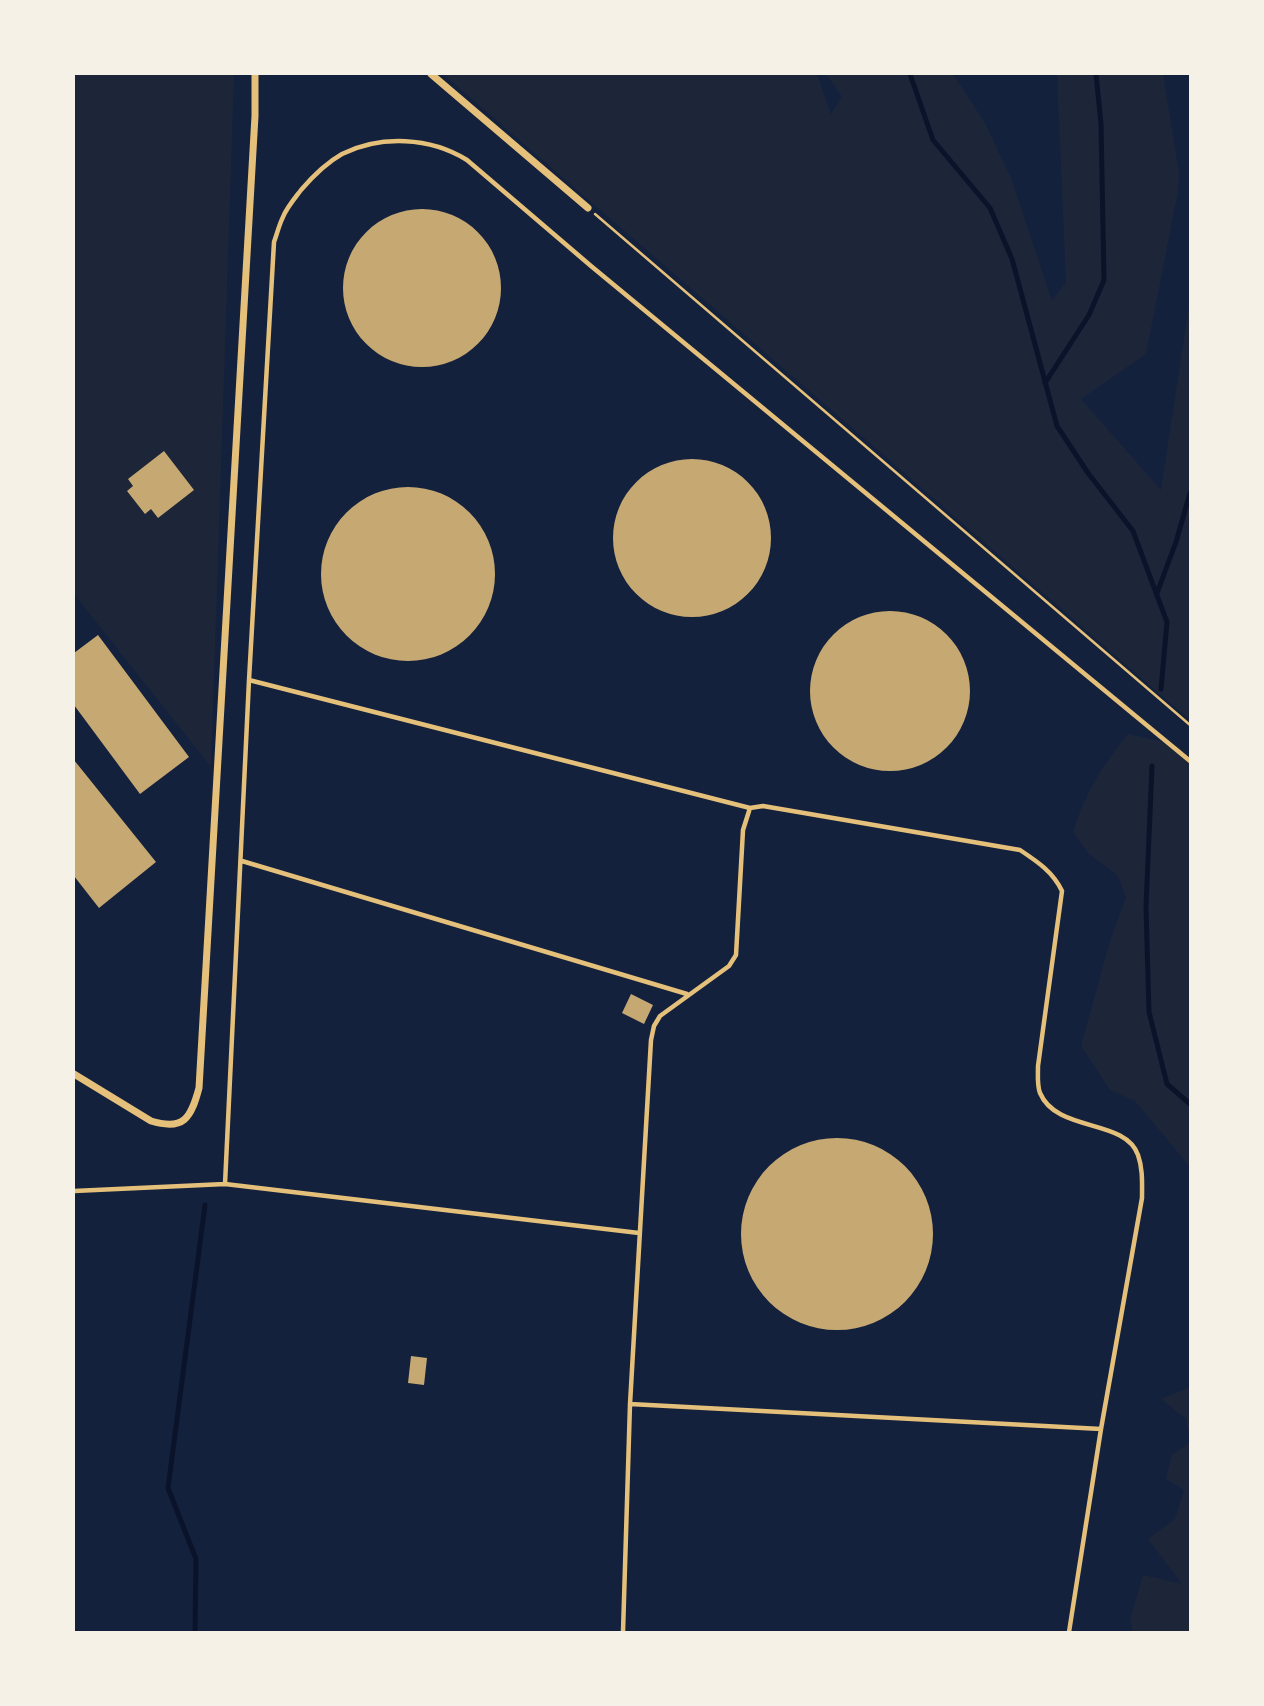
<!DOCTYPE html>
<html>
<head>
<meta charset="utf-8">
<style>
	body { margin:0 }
	#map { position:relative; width:1264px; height:1706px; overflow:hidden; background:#14213d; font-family:Roboto,sans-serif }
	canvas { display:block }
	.frame { position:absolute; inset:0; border:75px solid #f6f1e7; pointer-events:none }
</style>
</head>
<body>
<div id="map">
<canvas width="1264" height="1706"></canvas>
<div class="frame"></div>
</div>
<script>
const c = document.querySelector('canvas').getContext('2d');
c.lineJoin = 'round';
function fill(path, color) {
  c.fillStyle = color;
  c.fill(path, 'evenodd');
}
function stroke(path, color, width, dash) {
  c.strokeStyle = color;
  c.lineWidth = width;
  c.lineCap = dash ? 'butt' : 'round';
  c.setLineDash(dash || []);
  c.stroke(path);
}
const green = new Path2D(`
	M74 74H234L211 767 74 594Z
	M443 74H817L831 114 842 97 826 74H953L985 123 1011 178 1052 301 1066 282 1057 74H1163L1179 173 1178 191 1146 354 1081 399 1161 490 1190 299V720Z
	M1128 734 1175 744 1190 757V1167L1135 1101 1110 1090 1081 1046 1110 941 1126 897 1117 875 1088 853 1073 832C1086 792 1102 766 1128 734Z
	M1190 1387V1632H1133L1130 1619 1143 1575 1182 1584 1148 1539 1175 1519 1184 1490 1166 1479 1172 1455 1190 1442 1186 1419 1161 1399Z`);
const stream = new Path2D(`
	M910 74 933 140 990 208 1012 259 1057 426 1088 473 1133 531 1167 622 1161 689
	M1045 383 1089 315 1104 280 1101 124 1096 74
	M1157 593 1176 542 1190 493
	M1152 766 1146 907 1149 1012 1167 1084 1190 1104
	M195 1632 196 1559 168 1488 205 1205`);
const building = new Path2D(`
	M343 288a79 79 0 1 1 158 0a79 79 0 1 1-158 0Z
	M164 451 194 490 158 518 151 509 145 514 127 491 133 486 128 479Z
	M613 538a79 79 0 1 1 158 0a79 79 0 1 1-158 0Z
	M321 574a87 87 0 1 1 174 0a87 87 0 1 1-174 0Z
	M810 691a80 80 0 1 1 160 0a80 80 0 1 1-160 0Z
	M98 635 189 757 140 794 74 705V653Z
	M74 760 156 862 99 908 74 876Z
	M631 994 653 1005 644 1024 622 1013Z
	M741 1234a96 96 0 1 1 192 0a96 96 0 1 1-192 0Z
	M411 1356 427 1358 424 1385 408 1383Z`);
const path = new Path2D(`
	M595 214 1190 725`);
const service = new Path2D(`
	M249 680 750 808
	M242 861 687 994
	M225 1184 639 1233
	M74 1191 225 1184 249 680 274 242C277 234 279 225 283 217 287 207 295 198 301 190 313 176 326 163 342 154 381 135 430 137 467 160L591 266 1190 761
	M630 1404 1101 1429
	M623 1632 630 1404 651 1040 654 1026 660 1016 729 966 736 955 743 830 750 808 763 806 1020 850C1038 862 1053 872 1062 891L1038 1066C1038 1075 1037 1086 1040 1093 1057 1133 1125 1118 1138 1155 1143 1169 1142 1184 1142 1198L1101 1429 1069 1632`);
const minor = new Path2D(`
	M431 74 588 208
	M74 1074 151 1121C184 1131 191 1118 199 1088L255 116V74`);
fill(green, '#1d2539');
stroke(stream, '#0b132b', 5);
fill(building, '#c6a872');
stroke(path, '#e5c07b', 2.5);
stroke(service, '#e5c07b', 4.5);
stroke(minor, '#e5c07b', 7);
</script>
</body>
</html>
